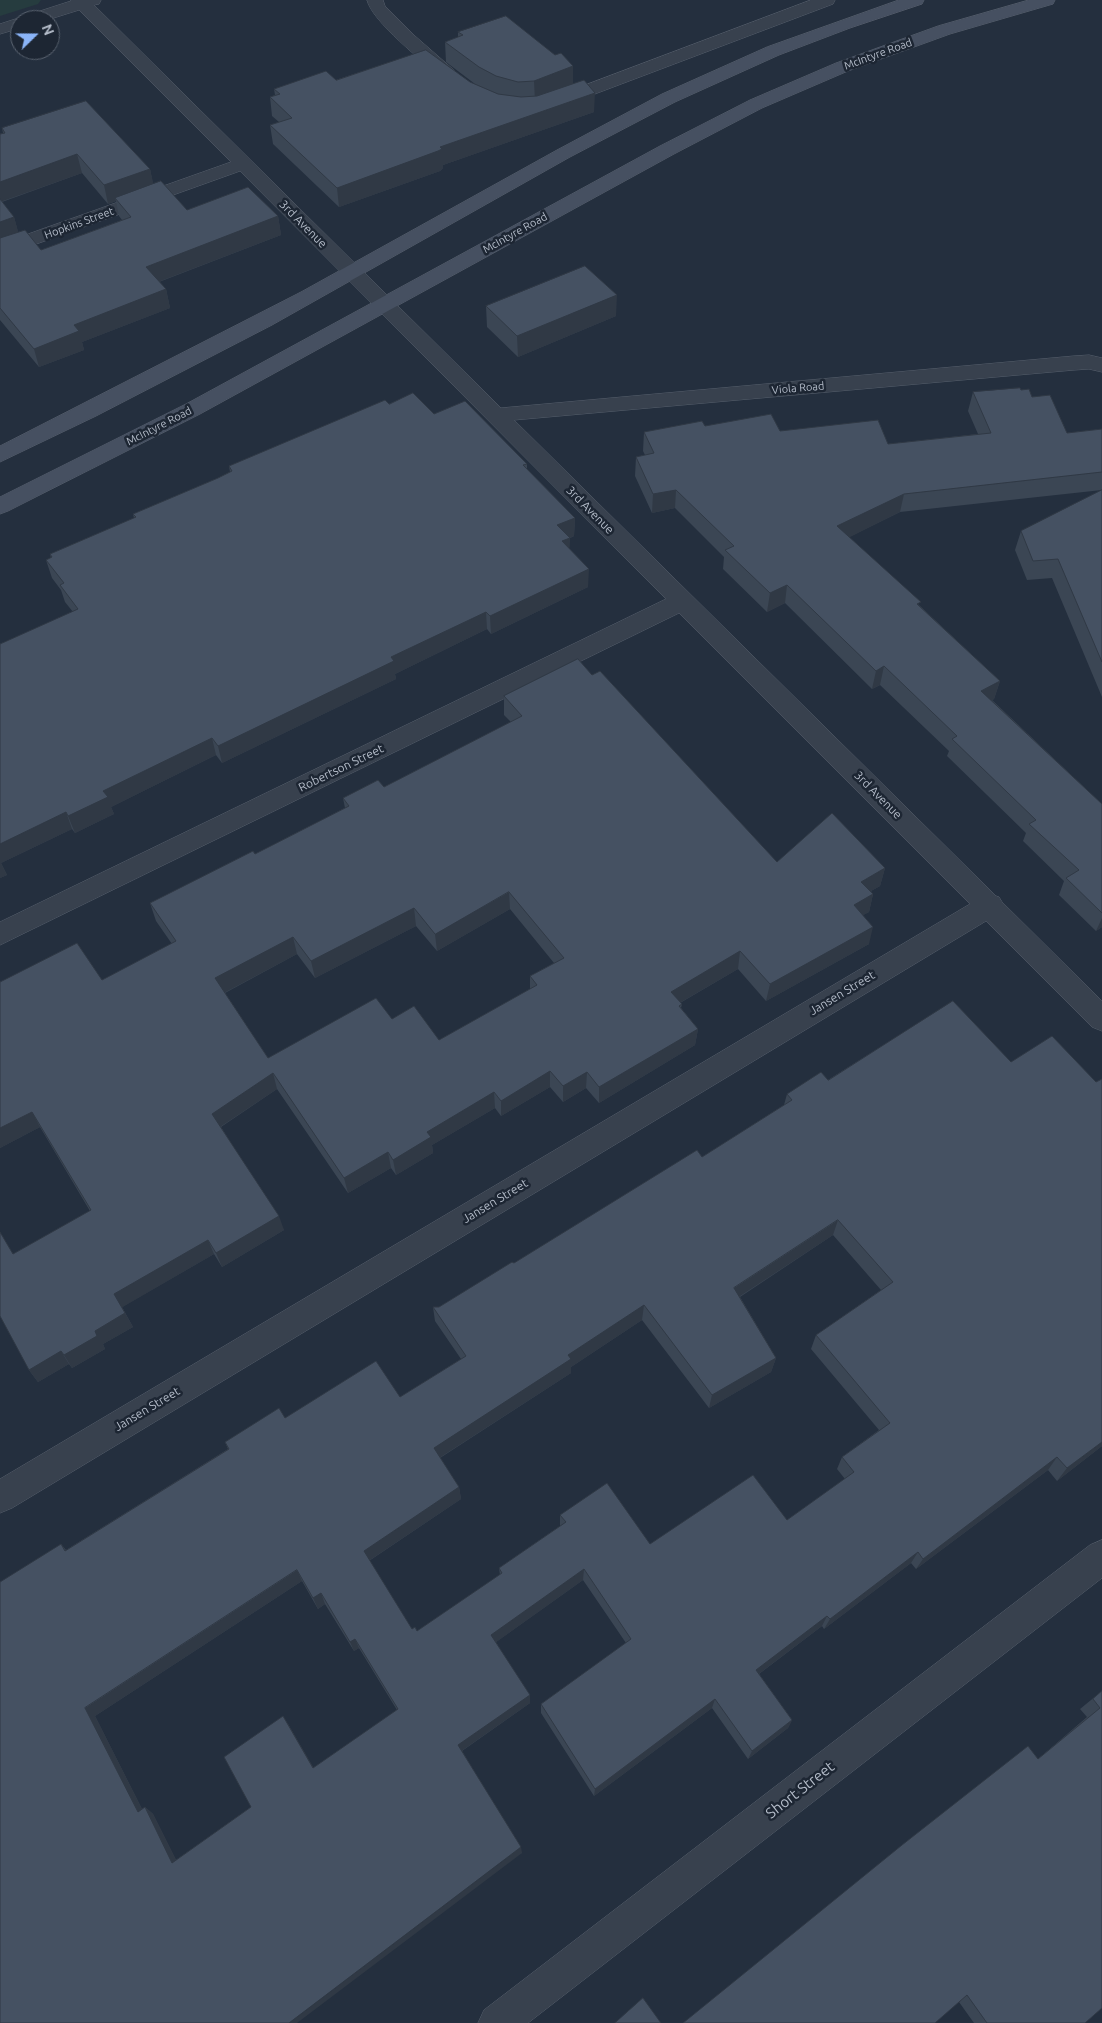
<!DOCTYPE html>
<html>
<head>
<meta charset="utf-8">
<style>
	body { margin:0 }
	#map { position:relative; width:1102px; height:2023px; overflow:hidden; background:#242f3e; font-family:Ubuntu,sans-serif }
	canvas { display:block }
	.north { position:absolute; left:10px; top:10px; width:50px; height:50px; box-sizing:border-box; background:#1d2633; border:1px solid #59626f; border-radius:50%; rotate:68deg; font-size:14px; font-weight:700; line-height:20px; text-align:center; color:#b4bcc9 }
	.north::after { content:''; display:block; margin:auto; width:18px; height:22px; background:#8ab4f8; clip-path:polygon(50% 0,100% 100%,50% 72%,0 100%) }
</style>
</head>
<body>
<div id="map">
<canvas width="1102" height="2023"></canvas>
<div class="north">N</div>
</div>
<script>
const c = document.querySelector('canvas').getContext('2d');
c.lineJoin = 'round';
function fill(path, color) {
  c.fillStyle = color;
  c.fill(path, 'evenodd');
}
function stroke(path, color, width, dash) {
  c.strokeStyle = color;
  c.lineWidth = width;
  c.lineCap = dash ? 'butt' : 'round';
  c.setLineDash(dash || []);
  c.stroke(path);
}
function label(font, color, halo, rows, align = 'center') {
  c.font = font + ' Ubuntu,sans-serif';
  c.lineWidth = 5;
  c.setLineDash([]);
  c.textBaseline = 'middle';
  c.strokeStyle = halo;
  c.fillStyle = color;
  for (const [text, x, y, turn = 0] of rows) {
    c.save();
    c.translate(x, y);
    c.rotate((+turn || 0) * Math.PI / 180);
    c.textAlign = isNaN(turn) ? turn : align;
    if (halo) c.strokeText(text, 0, 0);
    c.fillText(text, 0, 0);
    c.restore();
  }
}
const green = new Path2D(`
	M0 0H41L38 4 0 16Z`);
const street = new Path2D(`
	M71 0H101L99 4 94 5 501 408 1074 356 1089 355 1102 358V372L1089 369 1074 370 514 420 996 896 999 897 1002 902 1102 1001V1031L1092 1027 986 921 12 1508 0 1513V1479L970 904 679 613 0 945V922L666 599 240 171 0 257V244L231 162 79 10 47 20H20V28L0 34V24L71 1Z
	M367 0H383L385 6 415 36 455 71 458 75 455 79 449 80 443 79C424 62 372 22 367 0Z
	M811 0H835L833 4 563 106 557 107 551 106 548 102 551 98Z
	M1102 1540V1578L528 2023H478L484 2010 1090 1545Z`);
const secondary = new Path2D(`
	M899 0H924L922 4 850 28 779 55 675 102 570 157 272 325 96 416 0 462V446L301 292 557 150 662 94 767 47Z
	M1029 0H1055L1053 4 950 34 848 71 762 108 674 154 200 414 8 511 0 514V497L186 404 660 146 750 100 836 63 938 26Z`);
const wall = new Path2D(`
	M458 32 555 55 573 66V84L594 112 443 165V168L440 171 339 207 273 144 270 125 279 122 272 116 270 97 275 95 274 89 336 80 470 82 475 84 446 62 445 42 458 37Z
	M2 128 150 169 153 184 187 210 278 216 281 235 159 282 166 289 170 308 82 342 84 350 39 367 0 320V134L3 133ZM82 173 108 204 116 201 119 216 122 220 41 250 18 232 14 217 2 202Z
	M486 306 616 316 518 357 487 327Z
	M1021 390 1032 397 1067 433 1102 429V490L900 512 849 537 920 606 1000 681 994 699 992 700 1102 804V927L1096 931 1059 895 1064 881 1023 841 1026 833 947 756 949 751 880 685 872 689 785 603 767 612 723 569 724 557 675 508 652 513 635 476 636 457 645 455 643 451 644 432 705 426 780 431 888 444 978 434 968 411 973 392Z
	M389 404 434 414 527 464V469L575 518 574 536 570 538 569 549 588 587 491 634 487 629 395 674 396 679 222 763 216 755 111 807 114 814 75 833 72 829 1 863 7 875 0 878V644L73 612 65 602 61 590 52 578 46 560 51 558 50 554 134 518 133 514 218 478 230 472 229 466Z
	M1102 490V697L1052 578 1027 580 1015 550 1021 531Z
	M504 696 777 862 885 868 880 886 871 891 873 894 869 912 863 915 869 944 766 1001 738 969 680 1003 682 1004 681 1008 698 1029 695 1045 599 1103 586 1088 563 1102 550 1087 501 1116 495 1108 432 1145 433 1153 396 1175 391 1168 348 1193 277 1089 221 1127 284 1230 222 1267 214 1254 122 1307 133 1327 103 1344 105 1349 72 1368 69 1364 38 1382 29 1370 13 1254 90 1211 40 1127 0 1148V982L102 980 172 944 156 921 150 903 255 854 345 808 343 798 384 787 511 722 504 715ZM510 909 554 963 530 976V989L439 1040 392 1019 268 1058 225 993 297 954 315 978 416 926 437 951Z
	M1011 1062 1096 1082 1102 1079V1446L1057 1481 1048 1470 916 1569 911 1563 824 1629 822 1626 759 1674 792 1720 788 1728 748 1759 712 1708 594 1796 541 1713V1704L626 1643 583 1580 496 1642 530 1703 462 1751 522 1853 0 2023 61 1544 66 1550 228 1449 225 1442 285 1418 400 1397 461 1359 435 1321 433 1307H439L514 1263 702 1157 784 1105 787 1094 828 1080ZM833 1235 881 1290 816 1335 811 1349 879 1430 842 1457 837 1469 845 1479 787 1520 650 1544 560 1515V1526L499 1568 500 1575 417 1631 412 1629 369 1561 461 1499 459 1487 440 1458 571 1373V1367L642 1320 709 1408 771 1372 776 1358 740 1297ZM302 1581 318 1609 325 1604 354 1651 359 1648 397 1710 313 1768 288 1724 251 1807 176 1860 153 1814 145 1807 142 1809 95 1716Z
	M1102 1691V2008L1085 2023H974L959 2002 1038 1759 1087 1717 1080 1709Z`);
const shadedWall = new Path2D(`
	M573 66V87L535 101 534 81Z
	M595 93 594 112 443 165V168L440 171 339 207 337 188 440 147Z
	M77 154 82 173 0 202V182Z
	M150 169 154 187 115 198 116 201 108 204 104 185Z
	M278 216 281 235 150 285 146 267Z
	M14 217 19 235 0 242V222Z
	M166 289 170 308 82 342 84 350 39 367 34 349 74 325Z
	M617 295 616 316 518 357 517 336Z
	M676 490 675 508 652 513 653 494Z
	M904 494 900 512 834 545 837 526Z
	M575 518 574 536 570 538 569 556 562 559 557 525Z
	M589 569 588 587 491 634 490 616Z
	M787 585 785 603 767 612 770 593Z
	M486 612 487 629 395 674 396 679 222 763 218 746 391 657Z
	M884 666 880 685 872 689 876 671Z
	M1000 681 994 699 976 709 981 691Z
	M212 738 216 755 111 807 114 814 75 833 68 816 103 791Z
	M66 812 72 829 1 863 7 875 0 878V844Z
	M885 868 880 886 856 899 861 882Z
	M509 892 510 909 437 951 435 934Z
	M873 894 869 912 850 922 854 905Z
	M414 908 416 926 315 978 311 961Z
	M1102 918V927L1096 931Z
	M873 927 869 944 766 1001 770 984Z
	M293 937 297 954 220 995 215 978Z
	M740 951 738 969 669 1009 671 992Z
	M698 1029 695 1045 599 1103V1087Z
	M550 1071V1087L501 1116V1101Z
	M587 1072 586 1088 563 1102V1086Z
	M273 1073 277 1089 217 1129 212 1114Z
	M494 1092 495 1108 432 1145 433 1153 396 1175 393 1160 427 1132Z
	M32 1112 40 1127 0 1148V1128Z
	M388 1152 391 1168 348 1193 344 1178Z
	M279 1216 284 1230 222 1267 216 1253Z
	M838 1220 833 1235 731 1302 734 1288Z
	M208 1240 214 1254 121 1308 114 1294Z
	M644 1305 642 1320 571 1367V1373L436 1460 434 1448 568 1355Z
	M125 1313 133 1327 103 1344 105 1349 72 1368 64 1355 95 1331Z
	M61 1351 69 1364 38 1382 29 1370Z
	M776 1358 771 1372 709 1408 712 1395Z
	M1102 1442V1446L1057 1481 1067 1468Z
	M1057 1457 1048 1470 916 1569 923 1559Z
	M459 1487 461 1499 367 1562 364 1551Z
	M918 1552 911 1563 824 1629 830 1619Z
	M584 1569 583 1580 492 1645 491 1635Z
	M297 1570 302 1581 95 1716 147 1819 138 1812 85 1708Z
	M321 1593 325 1604 318 1609 313 1598Z
	M827 1616 822 1626 752 1679 756 1670Z
	M355 1639 359 1648 354 1651 350 1642Z
	M530 1695V1703L460 1752 458 1745Z
	M715 1699 712 1708 594 1796 595 1789Z
	M283 1716 288 1724 318 1775 313 1768Z
	M792 1720 788 1728 748 1759 752 1751Z
	M145 1807 153 1814 180 1868 172 1863Z
	M521 1847 522 1853 297 2023H289Z`);
const building = new Path2D(`
	M506 16 555 55 561 53 573 66 534 81 518 82 496 76 479 67 445 42 463 35 458 32Z
	M426 50 470 82 498 94 521 97 537 96 584 80 595 93 440 147 442 149 438 151 337 188 270 125 292 118 270 97 280 94 274 89 326 71 336 80Z
	M86 101 150 169 104 185 77 154 0 182V134L5 133 2 128Z
	M161 181 187 210 248 187 278 216 146 267 166 289 74 325 79 331 34 349 0 308V238L25 230 41 250 131 217 115 198Z
	M0 199 14 217 0 222Z
	M585 266 617 295 517 336 486 306Z
	M1020 388 1021 390 1029 389 1032 397 1050 395 1067 433 1102 429V472L904 494 837 526 921 602 917 604 1000 681 981 691 1102 804V913L1066 878 1079 870 1029 824 1036 820 952 739 957 736 884 666 876 671 787 585 770 593 725 550 734 546 676 490 653 494 636 457 654 453 644 432 702 421 705 426 771 414 780 431 878 420 888 444 991 433 973 392Z
	M413 393 434 414 465 401 527 464 523 465 575 518 557 525 570 538 562 541 589 569 490 616 486 612 391 657 394 661 218 746 212 738 103 791 108 797 68 816 66 812 0 844V644L78 609 60 585 64 583 46 560 52 557 50 554 136 517 133 514 218 478 232 471 229 466 385 400 389 404Z
	M1102 490V662L1058 559 1033 561 1021 531Z
	M578 659 592 675 600 671 777 862 832 813 885 868 861 882 873 894 854 905 873 927 770 984 740 951 671 992 682 1004 679 1006 698 1029 599 1087 587 1072 563 1086 550 1071 501 1101 494 1092 427 1132 431 1137 393 1160 388 1152 344 1178 273 1073 212 1114 279 1216 216 1253 208 1240 114 1294 125 1313 95 1331 97 1336 64 1355 61 1351 29 1370 0 1316V1232L13 1254 91 1210 32 1112 0 1128V982L77 943 102 980 176 941 150 903 253 851 255 854 349 806 343 798 378 780 384 787 522 716 504 696ZM509 892 564 958 530 976 537 985 439 1040 414 1006 392 1019 376 998 268 1058 215 978 293 937 311 961 414 908 435 934Z
	M953 1001 1011 1062 1052 1036 1096 1082 1102 1079V1442L1067 1468 1057 1457 923 1559 918 1552 830 1619 827 1616 756 1670 792 1720 752 1751 715 1699 595 1789 541 1704 631 1639 584 1569 491 1635 530 1695 458 1745 521 1847 289 2023H0V1582L61 1544 65 1551 229 1449 225 1442 279 1408 285 1418 376 1361 400 1397 466 1356 433 1307H439L512 1262 514 1263 697 1150 702 1157 792 1100 787 1094 821 1072 828 1080ZM838 1220 893 1282 816 1335 890 1423 842 1457 854 1472 787 1520 753 1475 650 1544 607 1483 560 1515 566 1522 499 1568 502 1573 417 1631 415 1627 412 1629 364 1551 459 1487 434 1448 571 1359 568 1355 644 1305 712 1395 776 1358 734 1288ZM297 1570 313 1598 321 1593 350 1642 355 1639 398 1709 313 1768 283 1716 224 1757 251 1807 172 1863 145 1807 138 1812 85 1708Z
	M1102 1691V2008L1085 2023H987L967 1995 935 2023H683L902 1845 1028 1746 1038 1759 1100 1708 1093 1699Z
	M643 1998 661 2023H615Z`);
const farStreetnames = [
	["McIntyre Road",878,54,-20],
	["Hopkins Street",79,223,-20],
	["McIntyre Road",515,233,-29],
	["Viola Road",798,388,-5],
	["McIntyre Road",159,426,-27]
];
const streetNames = [
	["3rd Avenue",303,224,45],
	["3rd Avenue",590,510,45],
	["Robertson Street",341,768,-26],
	["3rd Avenue",878,795,45],
	["Jansen Street",842,993,-31],
	["Jansen Street",495,1201,-31],
	["Jansen Street",147,1409,-31]
];
const nearStreetnames = [
	["Short Street",800,1790,-38]
];
fill(green, '#263c3f');
stroke(street, '#565f6c', 1);
stroke(secondary, '#565f6c', 1);
fill(street, '#38414e');
fill(secondary, '#465061');
fill(wall, '#3b4654');
fill(shadedWall, '#303945');
fill(building, '#455162');
stroke(building, '#303945', 1);
label('11px', '#b4bcc9', '#1d2633', farStreetnames);
label('12px', '#b4bcc9', '#1d2633', streetNames);
label('15px', '#b4bcc9', '#1d2633', nearStreetnames);
</script>
</body>
</html>
